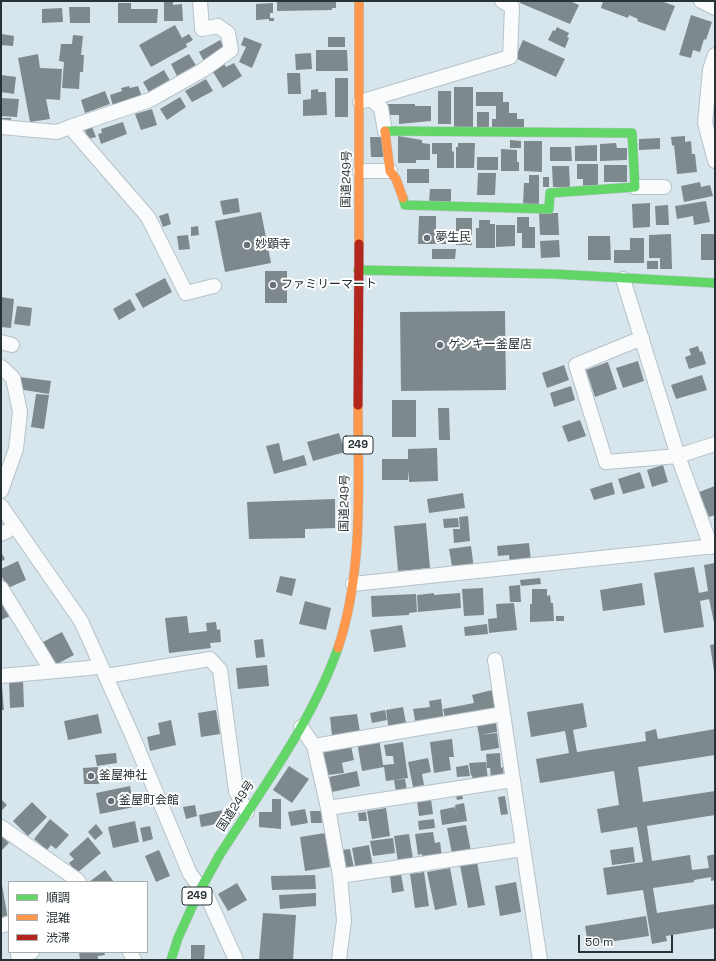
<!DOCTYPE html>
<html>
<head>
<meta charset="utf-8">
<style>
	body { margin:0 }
	#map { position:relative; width:716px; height:961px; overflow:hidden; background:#d7e6ec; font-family:"Space Grotesk","Noto Sans JP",sans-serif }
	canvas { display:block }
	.frame { position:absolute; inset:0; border:2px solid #273236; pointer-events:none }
	.legend { position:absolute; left:8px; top:881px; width:140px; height:72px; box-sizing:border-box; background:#fff; border:1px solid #a9adaf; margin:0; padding:5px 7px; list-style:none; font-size:12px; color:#273236 }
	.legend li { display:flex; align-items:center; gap:8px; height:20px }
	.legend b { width:20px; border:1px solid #a9adaf }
	.scale { position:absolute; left:578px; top:935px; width:95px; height:18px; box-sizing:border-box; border:2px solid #273236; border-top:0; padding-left:5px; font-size:12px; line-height:14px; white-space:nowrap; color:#273236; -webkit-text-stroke:3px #fff; paint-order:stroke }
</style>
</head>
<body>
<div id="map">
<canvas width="716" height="961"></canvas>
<div class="frame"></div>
<ul class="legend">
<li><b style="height:5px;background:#63d668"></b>順調</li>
<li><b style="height:5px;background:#ff974d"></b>混雑</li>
<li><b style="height:5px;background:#b3261e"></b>渋滞</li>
</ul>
<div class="scale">50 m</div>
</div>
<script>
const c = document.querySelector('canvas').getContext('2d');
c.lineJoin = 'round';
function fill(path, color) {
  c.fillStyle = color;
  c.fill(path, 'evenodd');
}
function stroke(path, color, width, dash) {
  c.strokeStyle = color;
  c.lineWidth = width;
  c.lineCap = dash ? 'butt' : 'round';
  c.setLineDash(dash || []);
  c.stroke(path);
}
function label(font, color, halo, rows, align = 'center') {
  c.font = font + ' "Space Grotesk","Noto Sans JP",sans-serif';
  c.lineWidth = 4;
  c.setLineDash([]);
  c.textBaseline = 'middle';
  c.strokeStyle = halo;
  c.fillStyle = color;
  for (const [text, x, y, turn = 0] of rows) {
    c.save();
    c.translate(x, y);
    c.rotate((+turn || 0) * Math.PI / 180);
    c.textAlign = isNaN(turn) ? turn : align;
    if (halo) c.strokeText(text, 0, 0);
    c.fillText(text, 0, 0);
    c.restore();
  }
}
const building = new Path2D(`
	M164 1H173V5L182 4 183 21H164Z
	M277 1H336V8H332V10L277 11Z
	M521 1H570L579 5 570 24 520 3Z
	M603 1H661L675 6 665 31 637 21 638 19 629 15 628 18 601 8Z
	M118 3H131V9H158L157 23H118Z
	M273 3V13H270V18H274V21H269V19L256 20V4Z
	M69 7H90V23H70Z
	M62 8 63 22 42 23V9Z
	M691 15 712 22 706 40 704 39 700 52 693 50 691 58 679 55Z
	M175 25 182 38 189 34 193 40 186 44 187 47 151 67 139 45Z
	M557 27 569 33 567 37 569 38 565 48 548 40 553 30 555 31Z
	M2 34 14 36 13 46 1 45Z
	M73 35 83 36 81 55H84L83 72H80L79 89 62 88 64 62 59 61 61 44H72Z
	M244 37 262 44 252 68 239 62 246 47 241 45Z
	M328 37H345V47H328Z
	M220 40 226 51 205 63 199 52Z
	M523 40 565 59 556 77 515 58Z
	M316 50H347L348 71H316Z
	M311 53 312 69 296 70 295 54Z
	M38 54 40 68 62 69 60 100 46 99 50 119 30 122 18 58Z
	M189 54 197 67 178 78 171 64Z
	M223 62 226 67 234 63 242 76 223 88 211 69Z
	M164 70 172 84 151 96 143 82Z
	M287 73H300L301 94H288Z
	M1 75 16 77 14 94 1 92Z
	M335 78H348V117H335Z
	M206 79 213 91 192 102 185 91Z
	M129 86 130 88 138 86 142 97 113 106 110 95 122 91 121 88Z
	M454 87H473V128H454Z
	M318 89V92H326L327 115 303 116V100L311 99V90Z
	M105 91 110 104 85 113 81 100Z
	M438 91H451V124H438Z
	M476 92H503V102H509V113H517V119H524V128H492V119H496V106H476Z
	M180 97 186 107 167 120 160 109Z
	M1 98 19 99 17 117 1 116Z
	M385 104H415V106H431V121L399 124V115H385Z
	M152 109 157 125 141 130 135 114Z
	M477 112H489V127H477Z
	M1 118H11V126L1 125Z
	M123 122 127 134 101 144 98 134 102 133 101 129Z
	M92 127 96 137 88 139 85 130Z
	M398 136 422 140V143L430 144V160H416V163H398Z
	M685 136V142L691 141 692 154H695L697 172 677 174 674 145 672 146 671 137Z
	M370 137H382L385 157H371Z
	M660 138V149L639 150V139Z
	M510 140 521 141V148H510Z
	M524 141H542V172L524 171Z
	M432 143H452V151L454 152V168H437V154H432Z
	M458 143H475L474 168H456V147H458Z
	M616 143 617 148H627V160L600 161V144Z
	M597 145V161H575V146Z
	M550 147H571L572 161H550Z
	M501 149 517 150V162H519V171H501Z
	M477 157H498V170H477Z
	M577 164H598V185L583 186V179H577Z
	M604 165H627V182H604Z
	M552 166H569L570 187H553Z
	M407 169H429V183H407Z
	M478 173H496L495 195H477Z
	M529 175H539V205H523L524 183H529Z
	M543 177H549V187H543Z
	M700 182 701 187 710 185 713 196 684 202 681 186Z
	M430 189H451V202H429Z
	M238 198 240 212 223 215 220 201Z
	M706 201 710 222 694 225 693 216 677 219 675 206Z
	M650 203V227L633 228 632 204Z
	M668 205 669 225H656L655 206Z
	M261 212 271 263 225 272 215 221Z
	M168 213 171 224 163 227 159 216Z
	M539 213H558L559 235H540Z
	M419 216H436V232H453V244H418Z
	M517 217H529V227H535V248H522V233H517Z
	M456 218H472V245H456Z
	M479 220H490V224H495V248H476V228H479Z
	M496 225H515V246L496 247Z
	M198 226 199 235 191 236V227Z
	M671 234 672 269H660V258H649V235Z
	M701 234H715V260H701Z
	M188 235 190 249 179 250 177 236Z
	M588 236H610L611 260H588Z
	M630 238H644V263H614V250H630Z
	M559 240 560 257 541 258 540 241Z
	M432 249H456L455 259H432Z
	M647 261H658V269H647Z
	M265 271H287V303H265Z
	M165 278 172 292 143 308 135 294Z
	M1 297 14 299 11 328 1 327Z
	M130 299 136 310 119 320 113 309Z
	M17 306 32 308 30 326 14 324Z
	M505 311 506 390 401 391 400 312Z
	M698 346 700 352 702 351 706 364 689 369 685 357 691 355 689 349Z
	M638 361 644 381 623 388 616 368Z
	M608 362 617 389 595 397 586 370Z
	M564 365 569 380 547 388 542 373Z
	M702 375 707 390 676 399 671 385Z
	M20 377 51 381 49 394 18 389Z
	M571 386 575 400 554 407 550 393Z
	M36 394 49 395 44 429 31 427Z
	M392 400H416V437H392Z
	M438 408H449L450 440H439Z
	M580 420 586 436 568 442 562 426Z
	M339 433 345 452 313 461 307 442Z
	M279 443 283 461 304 455 307 465 274 474 266 446Z
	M437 448 438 481 409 482V470L408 480H382V459H408V449Z
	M663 465 668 482 652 487 647 470Z
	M640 472 645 488 623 494 618 479Z
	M612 482 615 494 594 500 590 489Z
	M715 486V515L709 517 699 492Z
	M463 493 465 508 429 513 427 499Z
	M335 499V528L305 529V538L249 539 247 502Z
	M468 516 470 541 454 543 453 529H460L459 517Z
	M458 518 459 527 444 528 443 519Z
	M426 523 430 568 398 571 394 526Z
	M529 543 531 561 510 563 509 555 498 556 497 546Z
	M471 546 474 569 453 572 449 549Z
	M1 552 5 559 1 562Z
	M18 561 26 580 8 588 1 575V569Z
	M715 563V627L709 599 700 601 704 627 664 633 654 573 694 567 699 593 708 591 704 565Z
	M280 576 296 579 292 596 276 592Z
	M540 578 541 584 521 586 520 580Z
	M642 583 645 605 603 611 600 590Z
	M520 585 521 602H510L509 586Z
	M483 588 484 615 464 616 462 589Z
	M532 589H547V596L550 595 551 603H553L554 621 530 622V604H532Z
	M434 593V595L460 593 461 608 418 612 417 595Z
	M1 594 10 616 1 620Z
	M416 594 417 612 409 613V615L372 617 371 596Z
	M305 601 331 608 326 630 299 624Z
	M514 603 517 630 489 633 488 619 497 618 496 604Z
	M187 616 189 633 207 631 206 623 216 622 217 630 220 629 221 642 210 643 211 648 169 653 165 618Z
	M556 616H564V621H556Z
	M487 624 488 634 465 636 464 627Z
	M402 625 406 647 374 652 370 630Z
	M62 632 74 655 55 665 43 642Z
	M263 639 265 657 256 658 254 640Z
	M715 644V671H714L710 645Z
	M267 665 269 686 238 689 236 668Z
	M23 679 24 707 10 708 9 680Z
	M1 686H2L4 710H1Z
	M492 690 497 711 446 722 443 709 474 703 472 695Z
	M441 699 444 722 416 726 413 709 430 707 429 701Z
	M583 703 587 727 573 730 577 752 646 741 645 732 656 729 658 739 715 729V755L638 767 643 802 715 791V815L647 826 652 861 690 855 692 870 709 868 707 856 715 854V880L711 881V877L694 880V882L653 888 657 913 715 904V928L666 936 667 941 652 944 643 890 607 895 603 868 643 862 637 827 601 833 597 809 619 805 614 771 540 783 536 759 569 753 565 731 531 737 527 712Z
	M403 707 407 728 389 731 386 710Z
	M216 710 220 734 201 737 198 713Z
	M385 710 387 720 372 723 370 713Z
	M98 714 102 733 68 740 64 721Z
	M357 714 360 732 332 736 330 717Z
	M171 720 176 745 150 751 147 737 160 734 158 723Z
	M496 723 497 732 479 735 477 725Z
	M497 733 499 748 481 751 479 735Z
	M379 738 383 765 394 764 393 756H386L384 745 403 742 408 778 386 781 384 767 362 771 357 742Z
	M452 739 454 757H449L451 770 434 773 430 742Z
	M351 746 354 760 337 764 342 763 344 773 328 775 323 751Z
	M116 753 117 763 97 766 95 755Z
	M500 753 501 768 503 767 504 777 491 778 490 768H487L486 754Z
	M428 758 431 772 422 774 424 785 413 787 408 762Z
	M486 762 488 780 473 782 472 775 471 776 469 763Z
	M468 765 470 776 457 777 456 767Z
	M289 766 309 779 292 803 273 790Z
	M98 767 99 784H84L83 768Z
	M357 771 360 786 332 792 329 777Z
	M405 779 407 791 396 792 394 780Z
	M130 786 134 807 100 814 96 793Z
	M461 791 463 799 457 800 455 792Z
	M505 796 508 814 501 815 498 797Z
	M1 799 7 805 1 811Z
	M272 799H281V829L259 827V812H272Z
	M431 799 433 814 419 816 417 801Z
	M32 802 47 817 28 836 13 821Z
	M464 803 467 821 442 825 440 810 455 807 457 815 455 805Z
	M195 805 197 816 186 819 183 807Z
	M386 808 390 836 372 839 367 811Z
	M305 809 308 823 291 826 288 812Z
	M223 810 226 822 201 827 199 815Z
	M310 811H321L322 823H311Z
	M366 812 367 821H359L358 813Z
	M50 819 69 835 56 849 51 845 47 850 34 839Z
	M434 819 435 828 419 830 418 821Z
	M135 821 139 842 113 848 108 827Z
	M96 824 103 833 95 840 88 832Z
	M466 825 471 851 452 854 447 828Z
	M150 826 153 839 143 842 140 828Z
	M433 832 435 843 440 842 442 856 423 859 422 854 418 855 415 834Z
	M325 833 330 867 305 871 300 837Z
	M409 834 413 859 398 862 394 836Z
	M1 835 9 843 1 851Z
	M88 837 101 853 77 873 69 863 74 859 69 854Z
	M393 838 395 853 373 856 370 841Z
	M369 845 373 867 356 870 352 848Z
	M633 847 635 862 612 865 610 850Z
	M350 849 354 868 345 870 342 850Z
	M159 850 170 876 156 882 145 856Z
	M477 862 485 905 468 908 460 865Z
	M450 868 457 905 435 910 427 872Z
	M105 870 114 882H89Z
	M424 872 429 906 415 908 410 874Z
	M401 874 404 891 392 893 390 876Z
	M315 875 316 889 272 890 271 876Z
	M516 882 521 912 500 916 495 886Z
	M237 883 247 900 228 911 218 894Z
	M2 885 8 919 1 920V886Z
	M316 893V906L280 909 279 895Z
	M263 913 296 915 293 960H259Z
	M646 916 649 936 588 945 585 926Z
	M191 945H205L204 960H191Z
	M79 952H104L105 955 98 956V960H80Z`);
const street = new Path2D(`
	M701 1 715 8
	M715 55 710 70 705 123 715 161
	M371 99 381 108 385 131
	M360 102 510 57 512 7 502 1
	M1 127 57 132 70 127 150 100 203 70 231 50 228 33 218 26 202 29 200 1
	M70 127 148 217 186 293 214 286
	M360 171H390
	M635 187H664
	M623 279 678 456 711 547
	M642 338 576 365 606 462 678 456 715 444
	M1 342 12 345
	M1 367 13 378 20 412 16 449 1 491
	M1 506 81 621 132 735 190 874 207 896 236 960
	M1 534 7 531
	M353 584 715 546
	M1 588 51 670
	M495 660 540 960
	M1 676 89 668 101 666
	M106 676 210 659 220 670 236 791 247 812
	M301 727 314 746 328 808 340 876 523 849
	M314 746 503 714
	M328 808 513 780
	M1 827 76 879 79 882
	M1 926 9 923
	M18 952V955L32 952
	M130 952 134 960
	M339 960 344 920 340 876`);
const fast = new Path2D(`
	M385 131 632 133 635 187 550 193 549 209 405 205 403 198
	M358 270 554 274 715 283
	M219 856C261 790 312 722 338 648
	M171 960 178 938`);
const slow = new Path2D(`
	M385 131 390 171 396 179 403 198
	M359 244V1
	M338 648C364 570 358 485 358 405`);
const jam = new Path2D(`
	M358 405 359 244`);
const fastBridge = new Path2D(`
	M178 938 197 896 219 856`);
const markers = [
	[427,238,4,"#657176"],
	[247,245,4,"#657176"],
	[273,285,4,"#657176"],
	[440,345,4,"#657176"],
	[91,776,4,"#657176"],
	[111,801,4,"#657176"]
];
const shields = [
	[358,445,30],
	[197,896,30]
];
const shieldNames = [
	["249",358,445],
	["249",197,896]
];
const streetNames = [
	["国道249号",347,179,-89],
	["国道249号",345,503,-89],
	["国道249号",236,806,-57]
];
const poiNames = [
	["夢生民",435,238],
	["妙顕寺",255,245],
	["ファミリーマート",281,285],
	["ゲンキー釜屋店",448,345],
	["釜屋神社",99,776],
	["釜屋町会館",119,801]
];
fill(building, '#7e898d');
stroke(street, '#b6c2c7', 16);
stroke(fast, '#b6c2c7', 10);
stroke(slow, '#b6c2c7', 10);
stroke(jam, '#b6c2c7', 10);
stroke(street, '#f9fbfc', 14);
stroke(fast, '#63d668', 9);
stroke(slow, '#ff974d', 9);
stroke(jam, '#b3261e', 9);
stroke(fastBridge, '#b6c2c7', 10, []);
stroke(fastBridge, '#63d668', 9);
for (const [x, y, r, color] of markers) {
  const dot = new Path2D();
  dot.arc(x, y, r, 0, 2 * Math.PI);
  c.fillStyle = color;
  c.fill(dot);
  stroke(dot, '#fff', 1.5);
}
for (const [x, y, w] of shields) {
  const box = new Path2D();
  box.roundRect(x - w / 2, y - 9, w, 18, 3);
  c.fillStyle = '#fff';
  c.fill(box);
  stroke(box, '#273236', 1);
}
label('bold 11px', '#273236', null, shieldNames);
label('12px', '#273236', '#fff', streetNames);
label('12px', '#273236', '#fff', poiNames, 'left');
</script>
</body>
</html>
